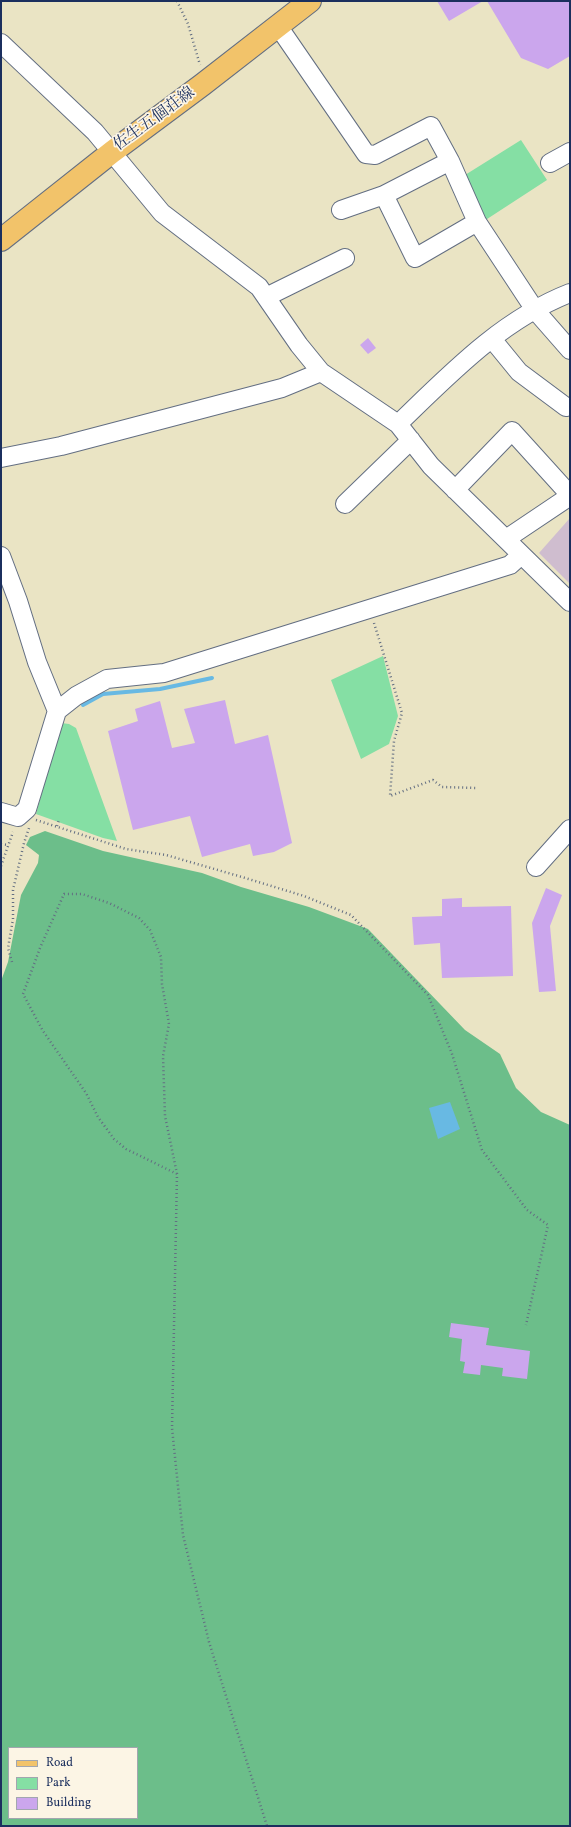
<!DOCTYPE html>
<html>
<head>
<meta charset="utf-8">
<style>
	body { margin:0 }
	#map { position:relative; width:571px; height:1827px; overflow:hidden; background:#eae4c4; font-family:Vollkorn,serif }
	canvas { display:block }
	.frame { position:absolute; inset:0; border:2px solid #1b2f5e; pointer-events:none }
	.legend { position:absolute; left:8px; top:1747px; width:130px; height:72px; box-sizing:border-box; background:#fcf5e5; border:1px solid #a2a6af; margin:0; padding:5px 7px; list-style:none; font-size:12px; color:#1b2f5e }
	.legend li { display:flex; align-items:center; gap:8px; height:20px }
	.legend b { width:20px; border:1px solid #a2a6af }
</style>
</head>
<body>
<div id="map">
<canvas width="571" height="1827"></canvas>
<div class="frame"></div>
<ul class="legend">
<li><b style="height:5px;background:#f2c36a"></b>Road</li>
<li><b style="height:11px;background:#85dfa4"></b>Park</li>
<li><b style="height:11px;background:#cba6ed"></b>Building</li>
</ul>
</div>
<script>
const c = document.querySelector('canvas').getContext('2d');
c.lineJoin = 'round';
function fill(path, color) {
  c.fillStyle = color;
  c.fill(path, 'evenodd');
}
function stroke(path, color, width, dash) {
  c.strokeStyle = color;
  c.lineWidth = width;
  c.lineCap = dash ? 'butt' : 'round';
  c.setLineDash(dash || []);
  c.stroke(path);
}
function label(font, color, halo, rows, align = 'center') {
  c.font = font + ' Vollkorn,"Noto Serif JP",serif';
  c.lineWidth = 3.5;
  c.setLineDash([]);
  c.textBaseline = 'middle';
  c.strokeStyle = halo;
  c.fillStyle = color;
  for (const [text, x, y, turn = 0] of rows) {
    c.save();
    c.translate(x, y);
    c.rotate((+turn || 0) * Math.PI / 180);
    c.textAlign = isNaN(turn) ? turn : align;
    if (halo) c.strokeText(text, 0, 0);
    c.fillText(text, 0, 0);
    c.restore();
  }
}
const industrial = new Path2D(`
	M570 518V584L539 553Z`);
const green = new Path2D(`
	M521 140 547 180 484 221 465 175Z
	M383 656 398 716 389 744 361 759 331 680Z
	M61 723 69 724 76 728 117 841 103 838 36 814Z`);
const forest = new Path2D(`
	M45 831 103 851 202 873 241 887 309 907 368 929 465 1030 500 1054 516 1088 541 1112 570 1125V1826H1V981L8 962 21 895 38 863 39 855 26 845 30 837ZM9 1748H137V1818H9Z`);
const water = new Path2D(`
	M450 1102 460 1129 438 1139 429 1108Z`);
const stream = new Path2D(`
	M83 705 103 694 160 689 212 678`);
const building = new Path2D(`
	M437 1H483L449 21Z
	M487 1H570V56L548 69 521 58Z
	M368 338 376 348 368 354 360 345Z
	M225 700 235 744 268 735 292 843 274 852 253 856 250 844 202 857 190 816 133 830 108 731 138 721 135 709 160 701 172 748 195 743 184 709Z
	M546 888 562 895 550 926 556 991 539 992 532 923Z
	M462 898V907L511 906 513 976 442 978 440 943 414 945 412 917 442 916V899Z
	M451 1323 489 1328 486 1345 530 1351 527 1379 502 1376 503 1368 481 1365 480 1375 463 1373 465 1362 460 1361 462 1339 449 1337Z`);
const path = new Path2D(`
	M177 1 188 24 200 65
	M374 623 402 713 394 741 390 796 433 780 442 787 476 788
	M36 820 126 849 166 855 242 877 304 896 351 915 428 995 452 1054 482 1150 527 1210 548 1225 526 1325
	M57 826 59 820
	M1 844 8 845
	M1 866 13 832
	M12 962 8 948 13 919V890L24 843 29 828
	M177 1174 126 1149 114 1139 98 1117 86 1093 43 1031 23 994 40 948 64 894H82L109 903 139 918 150 930 161 957 162 984 169 1024 163 1056 165 1116 177 1174 172 1428 183 1535 209 1642 267 1826`);
const minor = new Path2D(`
	M278 26 366 154 375 155 431 126 450 161 477 222 535 310 570 350
	M1 43 95 132 162 213 259 287 299 345 321 372 398 424 431 466 570 602
	M550 163 570 152
	M384 195 450 161
	M341 210 384 195 415 258 477 222
	M266 297 345 258
	M492 339 519 372 566 407
	M398 424C450 374 501 320 570 293
	M1 458 61 446 282 388 321 372
	M455 490 512 431 570 495
	M345 504 411 440
	M506 539 570 496
	M1 556 18 601 37 662 57 711
	M1 812 18 817 27 809 57 711 76 696 107 679 164 673 510 565 521 555
	M536 867 570 829`);
const major = new Path2D(`
	M1 240 112 152 202 85 310 1`);
const streetNames = [
	["佐生五個荘線",155,120,-36]
];
fill(industrial, '#cfbdcf');
fill(green, '#85dfa4');
fill(forest, '#6cbe8a');
fill(water, '#68b9e3');
stroke(stream, '#68b9e3', 4);
fill(building, '#cba6ed');
stroke(minor, '#636e82', 20);
stroke(major, '#636e82', 24);
stroke(path, '#636e82', 2.5, [1, 3]);
stroke(minor, '#fff', 18);
stroke(major, '#f2c36a', 22);
label('16px', '#1b2f5e', '#fcf5e5', streetNames);
</script>
</body>
</html>
